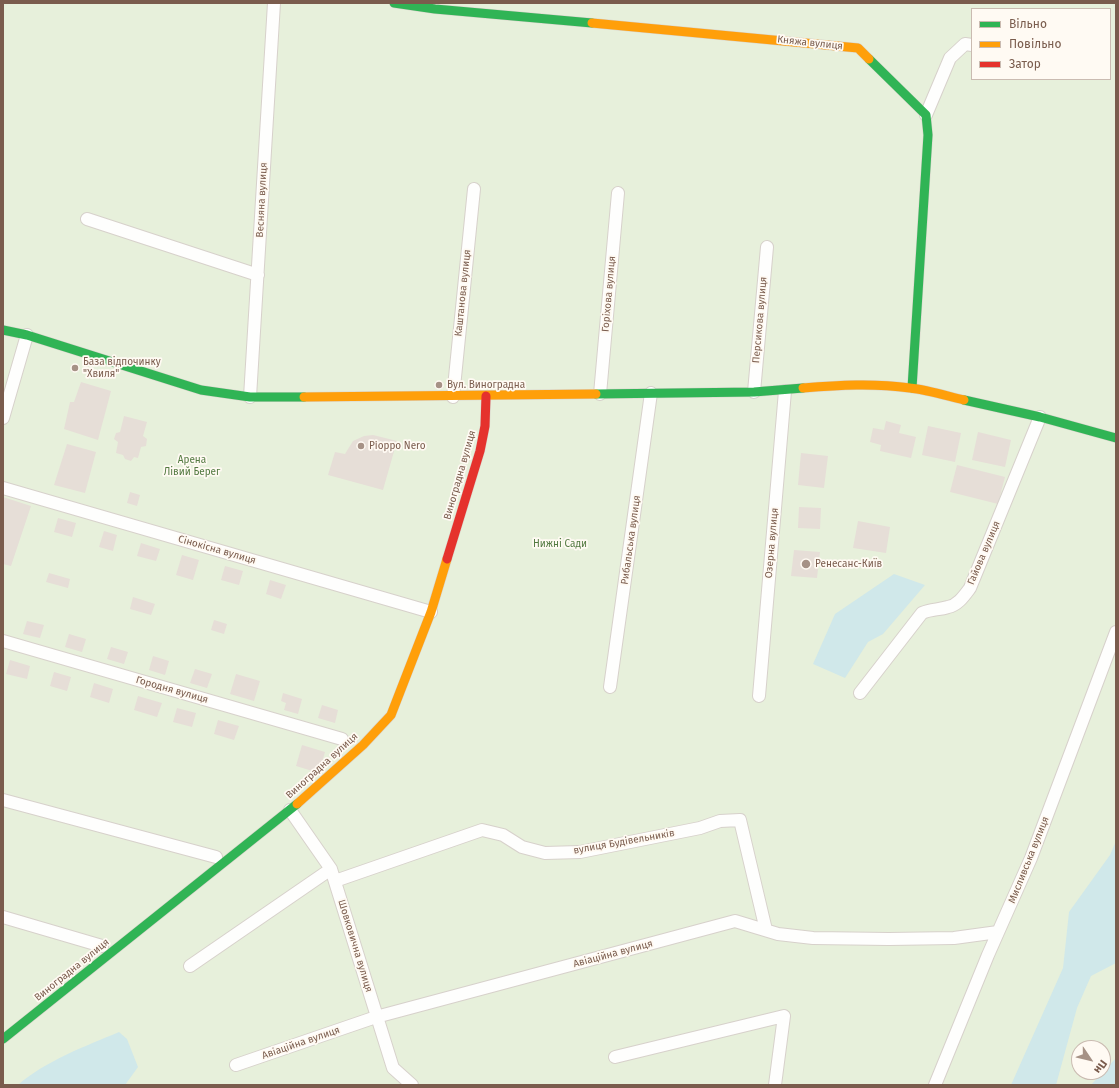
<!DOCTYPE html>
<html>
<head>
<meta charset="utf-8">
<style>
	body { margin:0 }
	#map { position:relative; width:1119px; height:1088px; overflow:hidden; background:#f9f5f0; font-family:"Fira Sans",sans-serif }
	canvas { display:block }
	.frame { position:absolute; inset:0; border:4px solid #7a5c4d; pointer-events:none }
	.legend { position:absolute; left:971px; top:8px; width:140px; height:72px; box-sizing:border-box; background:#fffaf3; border:1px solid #cabbb1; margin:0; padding:5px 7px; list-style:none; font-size:12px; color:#7a5c4d }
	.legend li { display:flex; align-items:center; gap:8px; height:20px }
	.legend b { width:20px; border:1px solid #cabbb1 }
	.north { position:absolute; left:1071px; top:1040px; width:40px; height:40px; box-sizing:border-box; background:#fffaf3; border:1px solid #cabbb1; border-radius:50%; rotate:125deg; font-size:11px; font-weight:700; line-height:16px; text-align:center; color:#7a5c4d }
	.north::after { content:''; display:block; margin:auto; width:14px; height:18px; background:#a69286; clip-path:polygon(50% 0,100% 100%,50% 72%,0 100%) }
</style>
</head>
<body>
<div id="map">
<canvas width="1119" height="1088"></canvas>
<div class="frame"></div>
<ul class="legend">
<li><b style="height:5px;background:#30b455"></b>Вільно</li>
<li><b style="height:5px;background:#ff9f0a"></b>Повільно</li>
<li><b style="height:5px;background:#e5322d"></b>Затор</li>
</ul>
<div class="north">Пн</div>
</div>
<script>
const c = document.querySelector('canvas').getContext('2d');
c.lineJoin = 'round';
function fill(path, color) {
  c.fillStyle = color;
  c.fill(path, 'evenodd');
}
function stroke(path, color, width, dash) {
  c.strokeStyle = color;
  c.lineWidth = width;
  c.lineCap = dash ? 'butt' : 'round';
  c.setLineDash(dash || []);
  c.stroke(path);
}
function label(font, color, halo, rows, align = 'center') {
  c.font = font + ' "Fira Sans",sans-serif';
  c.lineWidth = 3.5;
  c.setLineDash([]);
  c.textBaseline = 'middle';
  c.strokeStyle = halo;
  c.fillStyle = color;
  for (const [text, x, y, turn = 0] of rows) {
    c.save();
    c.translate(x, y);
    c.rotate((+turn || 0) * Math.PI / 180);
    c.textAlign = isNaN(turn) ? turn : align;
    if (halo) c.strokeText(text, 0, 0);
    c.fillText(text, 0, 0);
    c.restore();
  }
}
const green = new Path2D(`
	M3 3H1116V1085H3ZM972 9H1110V79H972ZM1079 1048H1103V1072H1079Z`);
const water = new Path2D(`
	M894 574 925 585 883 634 868 642 845 678 813 664 835 614Z
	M1116 841V963L1091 976 1077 1008 1056 1085H1011L1063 968 1069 912 1110 855Z
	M119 1032 127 1039 138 1067 125 1085H18C45 1061 86 1046 119 1032Z
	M1116 1058V1085H1091Z`);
const building = new Path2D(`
	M81 382 111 391 98 440 64 429 70 402H74Z
	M124 416 147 422 143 436 147 439 146 446 141 447 138 458 134 457 131 461 125 459 123 455 116 453 118 442 114 439 116 433 120 432Z
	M886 421 901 425 899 433 916 437 911 458 880 451 881 445 870 442 873 428 884 430Z
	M928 426 961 433 955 462 922 455Z
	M978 432 1011 440 1005 467 972 460Z
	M373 435 397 441 383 490 328 475 335 452 345 454 353 441 364 436Z
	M67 444 96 452 85 493 54 485Z
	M801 453 828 456 824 488 798 485Z
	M957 465 1005 477 998 504 950 492Z
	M130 492 140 495 137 506 127 503Z
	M3 497 31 506 11 566 3 564Z
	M799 507 821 508 820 529 798 528Z
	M58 518 76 523 72 537 54 532Z
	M858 521 890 527 886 553 853 548Z
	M104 531 117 535 113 551 99 547Z
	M141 543 160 549 156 561 137 556Z
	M794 550 820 552 817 578 791 576Z
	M182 555 199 560 193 580 176 575Z
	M225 566 243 571 239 585 221 580Z
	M49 573 70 579 68 588 46 582Z
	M270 580 286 585 281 599 266 594Z
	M133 597 155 604 151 615 130 609Z
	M214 620 227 624 224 634 211 630Z
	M27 621 44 625 40 638 23 634Z
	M69 634 86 639 82 652 65 647Z
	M111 647 128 652 124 664 107 659Z
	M153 656 169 661 165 675 149 670Z
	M10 660 30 666 27 679 6 674Z
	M195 669 212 674 207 688 190 683Z
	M54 672 71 677 67 691 50 686Z
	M236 674 260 681 254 701 230 694Z
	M94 683 113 689 109 703 90 697Z
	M283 693 302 699 298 714 284 710 286 703 281 701Z
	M138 696 162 703 157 717 134 710Z
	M322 705 338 710 335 723 318 718Z
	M177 708 196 713 192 727 173 722Z
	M218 720 239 726 234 740 214 734Z
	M302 745 325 752 319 773 296 766Z`);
const street = new Path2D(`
	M926 115 950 58 965 44 972 45
	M87 219 258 275
	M754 392 767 247
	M600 394 618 193
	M250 397 274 3
	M453 397 474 189
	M3 418 27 335
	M3 488 431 612
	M3 641 342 739
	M610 687 651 393
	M860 693 922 613C931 609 939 610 948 607 958 605 964 596 970 588L1040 417
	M759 696 785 391
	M3 800 216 857
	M290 810 331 869 393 1068 412 1085
	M335 881 482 830 503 835 522 847 545 853 580 852 700 828 720 821 740 820 766 930
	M3 917 102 946
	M190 966 331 869
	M615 1057 784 1016 775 1085
	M236 1065 376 1017 735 921 778 934 813 938 889 939 954 938 998 932
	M935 1085 988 955 1031 858 1116 632`);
const fast = new Path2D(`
	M394 3 435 9 592 23
	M869 59 926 115 928 135 912 388
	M3 330 27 335 201 390 250 397H304
	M596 394 754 392 803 388
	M964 400 1040 417 1116 438
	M3 1039 297 804`);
const slow = new Path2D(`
	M592 23 858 48 869 59
	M803 388C839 385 874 383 910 388 928 390 947 396 964 400
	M304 397 596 394
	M297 804 363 745 391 715 431 612 447 559`);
const jam = new Path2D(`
	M447 559 480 451 485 426 486 396`);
const markers = [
	[75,368,4,"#a69286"],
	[439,385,4,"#a69286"],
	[361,446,4,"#a69286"],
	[806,564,5,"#a69286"]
];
const streetNames = [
	["Княжа вулиця",810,43,6],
	["Весняна вулиця",262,200,-87],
	["Каштанова вулиця",463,293,-84],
	["Горіхова вулиця",609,294,-85],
	["Персикова вулиця",760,320,-85],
	["Виноградна вулиця",460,475,-74],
	["Рибальська вулиця",631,540,-82],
	["Озерна вулиця",772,543,-85],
	["Сінокісна вулиця",217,550,16],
	["Гайова вулиця",984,553,-67],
	["Городня вулиця",172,690,16],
	["Виноградна вулиця",322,766,-42],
	["вулиця Будівельників",624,842,-10],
	["Мисливська вулиця",1029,860,-68],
	["Шовковична вулиця",355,946,73],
	["Авіаційна вулиця",613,954,-15],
	["Виноградна вулиця",72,970,-39],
	["Авіаційна вулиця",301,1043,-19]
];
const poiNames = [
	["База відпочинку",83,362],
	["\"Хвиля\"",83,374],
	["Вул. Виноградна",447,385],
	["Pioppo Nero",369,446],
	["Ренесанс-Київ",815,564]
];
const parkNames = [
	["Арена",192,460],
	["Лівий Берег",192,472],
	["Нижні Сади",560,544]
];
fill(green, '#e7f0db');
fill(water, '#d0e8ea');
fill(building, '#e6ded7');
stroke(street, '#d7d1cb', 14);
stroke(fast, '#d9d2cb', 10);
stroke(slow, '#d9d2cb', 10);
stroke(jam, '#d9d2cb', 10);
stroke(street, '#fefefd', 12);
stroke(fast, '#30b455', 9);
stroke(slow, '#ff9f0a', 9);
stroke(jam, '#e5322d', 9);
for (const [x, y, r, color] of markers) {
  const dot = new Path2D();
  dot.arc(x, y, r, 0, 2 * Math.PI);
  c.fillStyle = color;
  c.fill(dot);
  stroke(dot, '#fffaf3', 1.5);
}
label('10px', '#7a5c4d', '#fffaf3', streetNames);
label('10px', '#7a5c4d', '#fffaf3', poiNames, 'left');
label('10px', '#537a41', '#fffaf3', parkNames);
</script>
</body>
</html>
